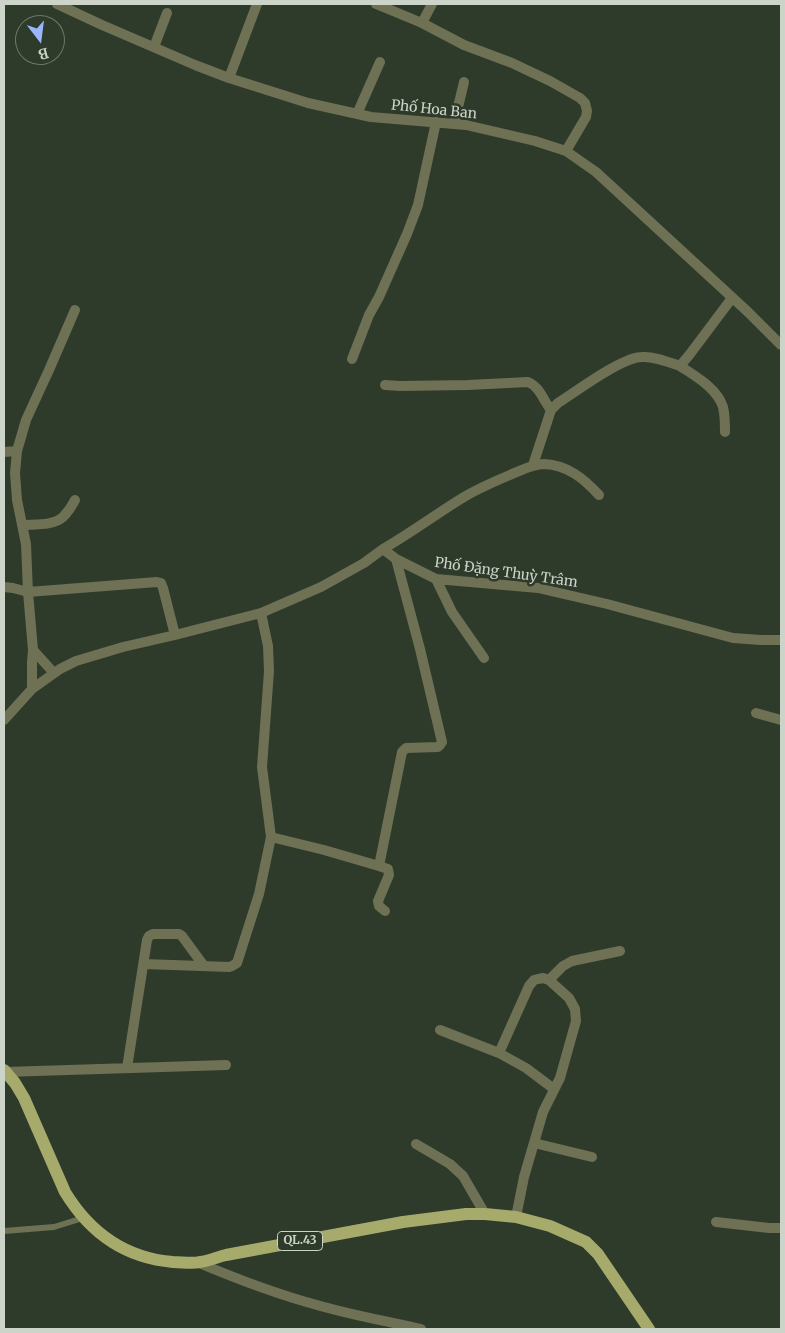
<!DOCTYPE html>
<html>
<head>
<meta charset="utf-8">
<style>
	body { margin:0 }
	#map { position:relative; width:785px; height:1333px; overflow:hidden; background:#2e3a2a; font-family:Merriweather,serif }
	canvas { display:block }
	.frame { position:absolute; inset:0; border:5px solid #ccd4ca; pointer-events:none }
	.north { position:absolute; left:15px; top:15px; width:50px; height:50px; box-sizing:border-box; background:#2e3a2a; border:1px solid #6d786a; border-radius:50%; rotate:165deg; font-size:14px; font-weight:700; line-height:20px; text-align:center; color:#ccd4ca }
	.north::after { content:''; display:block; margin:auto; width:18px; height:22px; background:#9bb5fd; clip-path:polygon(50% 0,100% 100%,50% 72%,0 100%) }
</style>
</head>
<body>
<div id="map">
<canvas width="785" height="1333"></canvas>
<div class="frame"></div>
<div class="north">B</div>
</div>
<script>
const c = document.querySelector('canvas').getContext('2d');
c.lineJoin = 'round';
function stroke(path, color, width, dash) {
  c.strokeStyle = color;
  c.lineWidth = width;
  c.lineCap = dash ? 'butt' : 'round';
  c.setLineDash(dash || []);
  c.stroke(path);
}
function label(font, color, halo, rows, align = 'center') {
  c.font = font + ' Merriweather,serif';
  c.lineWidth = 5;
  c.setLineDash([]);
  c.textBaseline = 'middle';
  c.strokeStyle = halo;
  c.fillStyle = color;
  for (const [text, x, y, turn = 0] of rows) {
    c.save();
    c.translate(x, y);
    c.rotate((+turn || 0) * Math.PI / 180);
    c.textAlign = isNaN(turn) ? turn : align;
    if (halo) c.strokeText(text, 0, 0);
    c.fillText(text, 0, 0);
    c.restore();
  }
}
const lane = new Path2D(`
	M4 1231 54 1227 83 1218`);
const street = new Path2D(`
	M57 4 102 25 195 65 229 78 308 103 371 117 466 125 535 141 566 151 596 172 748 312 781 345
	M376 4 422 23 464 45 512 63 550 81 580 98 585 103 587 111 586 117 566 151
	M422 23 432 4
	M154 47 167 13
	M229 78 257 4
	M357 114 380 62
	M454 124 464 82
	M352 359 369 315 379 297 407 234 418 205 436 122
	M680 366C695 376 717 388 723 407 725 415 725 424 725 432
	M385 385 400 386 468 385 528 382C540 387 543 400 551 410
	M4 452 17 451
	M533 465 551 410 558 403C577 391 622 357 642 357 654 356 668 362 680 366L690 354 732 298
	M22 525C35 524 53 526 63 517 68 512 72 506 75 500
	M383 549C411 533 436 514 464 497 479 488 496 481 512 474 522 470 533 464 544 464 568 465 584 479 599 495
	M436 579 452 612 484 658
	M4 587 13 588 28 592 157 582 161 583 163 588 175 635
	M33 650 54 673
	M32 689V662L33 650 28 592 26 544 17 500 15 473 17 451 26 420 49 370 75 310
	M756 713 781 720
	M4 720 32 689 60 669 76 661 123 647 175 635 261 613 321 587 364 563 383 549 396 559 436 579 538 588 607 604 733 638 761 640H781
	M271 837 324 850 379 866 402 752 406 748 438 747 440 745 442 742 420 649 396 559
	M379 866 388 869 389 875 378 901 379 906 385 911
	M144 964 229 967 232 966 237 963 259 894 271 837 262 767 269 671 268 646 261 613
	M549 980 563 966 572 961 620 951
	M440 1030 499 1053 526 1068 554 1089
	M499 1053 529 986 534 980 538 979 543 978 549 980 569 998 575 1009 576 1021 560 1078 543 1112 524 1177 516 1217
	M127 1068 147 940 149 936 153 934H179L182 936 204 966
	M5 1072 226 1065
	M534 1143 592 1157
	M416 1144 450 1164 463 1176 485 1214
	M716 1222 769 1228H781
	M199 1263C237 1279 276 1294 317 1305 351 1315 386 1321 421 1329`);
const primary = new Path2D(`
	M4 1070 15 1083 24 1098 65 1192C90 1233 125 1258 173 1262 182 1262 192 1264 200 1262 209 1261 217 1257 226 1255L403 1222 466 1214H485L516 1217 550 1226 586 1242 598 1254 649 1329`);
const shields = [
	[300,1241,45]
];
const shieldNames = [
	["QL.43",300,1241]
];
const streetNames = [
	["Phố Hoa Ban",434,110,6],
	["Phố Đặng Thuỳ Trâm",506,573,8]
];
stroke(lane, '#6e7153', 6);
stroke(street, '#6e7153', 10);
stroke(primary, '#a6ab6c', 12);
for (const [x, y, w] of shields) {
  const box = new Path2D();
  box.roundRect(x - w / 2, y - 9.5, w, 19, 4);
  c.fillStyle = '#2e3a2a';
  c.fill(box);
  stroke(box, '#ccd4ca', 1);
}
label('bold 12px', '#ccd4ca', null, shieldNames);
label('14px', '#ccd4ca', '#2e3a2a', streetNames);
</script>
</body>
</html>
